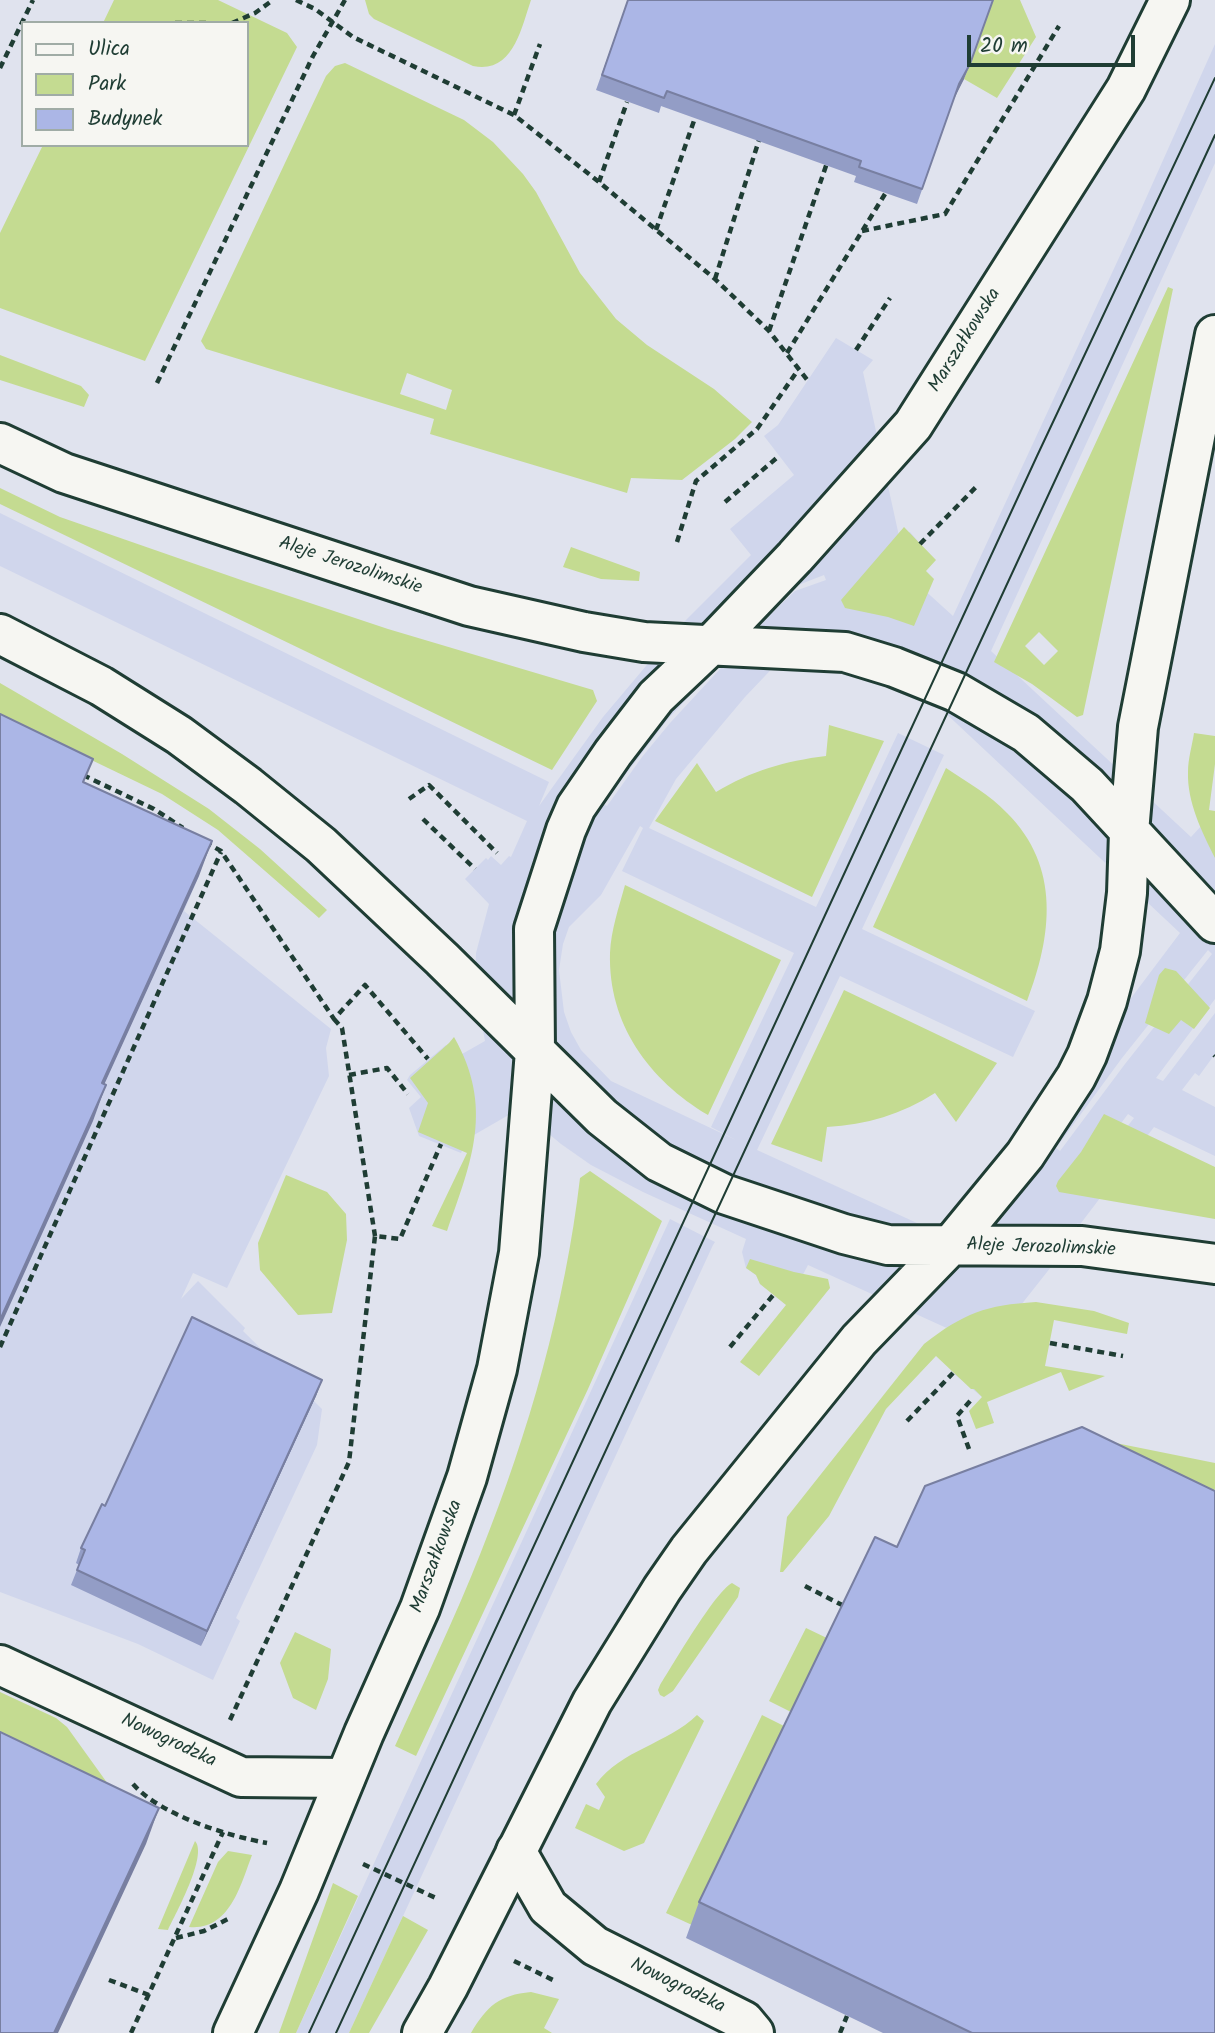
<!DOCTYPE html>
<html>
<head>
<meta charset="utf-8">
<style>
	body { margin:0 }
	#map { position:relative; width:1215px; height:2033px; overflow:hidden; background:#e0e3ee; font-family:Kalam,sans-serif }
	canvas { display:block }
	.legend { position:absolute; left:21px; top:21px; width:228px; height:126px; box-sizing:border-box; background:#f6f6f2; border:2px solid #a0aca6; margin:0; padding:9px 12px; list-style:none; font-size:21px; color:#1f3d34 }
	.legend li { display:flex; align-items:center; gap:14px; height:35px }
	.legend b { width:35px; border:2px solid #a0aca6 }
	.scale { position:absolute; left:967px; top:35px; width:168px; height:32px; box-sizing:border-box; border:4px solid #1f3d34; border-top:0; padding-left:9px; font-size:21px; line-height:24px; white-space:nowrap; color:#1f3d34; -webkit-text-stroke:5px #f6f6f2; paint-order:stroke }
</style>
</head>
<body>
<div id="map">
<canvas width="1215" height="2033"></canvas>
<ul class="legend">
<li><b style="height:9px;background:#f6f6f2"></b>Ulica</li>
<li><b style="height:19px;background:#c4db91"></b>Park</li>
<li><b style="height:19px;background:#abb6e6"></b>Budynek</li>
</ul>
<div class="scale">20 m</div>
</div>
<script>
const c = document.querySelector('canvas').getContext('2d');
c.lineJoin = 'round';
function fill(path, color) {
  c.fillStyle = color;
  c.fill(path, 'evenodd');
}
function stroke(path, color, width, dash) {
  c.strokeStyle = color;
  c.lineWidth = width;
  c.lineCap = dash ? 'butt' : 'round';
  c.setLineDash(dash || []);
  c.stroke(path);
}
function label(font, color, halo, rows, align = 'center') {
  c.font = font + ' Kalam,sans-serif';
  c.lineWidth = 5;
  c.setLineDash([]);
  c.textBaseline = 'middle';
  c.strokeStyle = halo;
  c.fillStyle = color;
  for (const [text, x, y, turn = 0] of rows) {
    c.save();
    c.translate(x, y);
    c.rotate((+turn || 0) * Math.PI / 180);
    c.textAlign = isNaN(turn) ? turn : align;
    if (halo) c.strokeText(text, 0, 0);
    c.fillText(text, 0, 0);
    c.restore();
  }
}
const built = new Path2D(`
	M1215 44V163L991 651 1191 837 1215 811V999L1156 1078 1163 1081 1215 1013V1054L1199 1076 1195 1073 1182 1090 1215 1107V1156L1154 1127 1075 1231 1077 1234 1017 1310 982 1397 953 1373 951 1330 808 1265 787 1305 760 1284 756 1275 746 1268 742 1252 746 1239 643 1192 591 1165 561 1144 519 1109 467 1139 461 1153 419 1136 409 1108 421 1097 407 1080 410 1075 446 1045 455 1058 485 1041 475 988 476 953 489 904 465 879 486 858 488 860 491 856 501 865 509 856 511 857 527 821 0 566V513L549 782 539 806 603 717 678 628 751 555 730 529 794 475 764 436 778 425 836 338 873 360 863 372 899 536 910 532 920 544 910 577 953 616 1130 234ZM824 575 826 580 795 591 772 613 670 723 642 757 607 806 603 804 667 720 788 589ZM804 635 891 662 1180 933 1001 1171 945 1226 933 1227 917 1223 757 1150 840 976 1013 1057 1035 1011 862 929 944 755 898 733 816 907 649 828 676 779 745 697ZM640 826 643 828 622 871 794 953 711 1127 736 1140 611 1081 581 1050 571 1032 564 1012 559 970 563 944 569 927 601 895ZM1208 950 1212 954 1125 1064 1060 1151 1056 1148 1122 1058ZM1128 1114 1134 1118 1090 1174 1085 1171Z
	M0 756 105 833 199 876 184 911 331 1029 326 1048 329 1076 227 1288 193 1273 181 1299 198 1281 245 1328 243 1331 322 1409 317 1445 236 1618 240 1621 213 1680 138 1644 0 1592Z
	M670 1219 715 1242 713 1245 349 2033H296Z`);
const green = new Path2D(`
	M114 0H218L287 33 297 47 145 361 0 308V233L43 145H247V23H103Z
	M365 0H531C521 29 513 74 473 66L374 19 369 14Z
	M993 0H1020L1036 37 997 98 964 79Z
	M345 63 464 120 493 142 523 174 536 192 580 273 616 319 647 345 714 389 752 422 735 439 682 480 631 478 627 493 430 434 434 419 206 349 201 341 326 76 335 66ZM407 373 452 390 446 410 400 394Z
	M1168 287 1173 289 1083 715 1077 717 1032 684 994 662ZM1039 632 1058 651 1044 665 1025 646Z
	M0 355 81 386 89 395 84 407 0 380Z
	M0 488 60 517 244 581 388 629 593 690 597 701 552 770 0 504Z
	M904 527 936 560 926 571 934 579 914 626 888 617 845 608 841 600Z
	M571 547 640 572 639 581 601 579 563 567Z
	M0 683 122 754 209 809 260 849 327 910 319 918 218 830 162 794 0 716Z
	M829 725 884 741 812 897 655 821 697 763 716 792C751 771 785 761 826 756Z
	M1194 733 1215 736V764L1209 810 1215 811V858C1202 832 1187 802 1188 772 1188 759 1192 746 1194 733Z
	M946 768C967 782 990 795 1007 813 1061 867 1052 936 1027 1001L873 927Z
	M625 885 781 960 708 1115C649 1080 608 1024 610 953 611 930 619 907 625 885Z
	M1165 968 1176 971 1210 1008 1194 1029 1181 1020 1169 1034 1145 1023 1159 975Z
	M844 990 997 1063 956 1122 935 1093C902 1114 866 1125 827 1127L822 1162 771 1144Z
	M454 1037C494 1107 472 1161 447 1231L432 1226 467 1153 418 1132 428 1103 410 1078 449 1043Z
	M1104 1114 1215 1167V1219L1059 1192 1056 1186 1058 1181 1081 1152Z
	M590 1171 662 1221 588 1389 416 1756 395 1746C424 1682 455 1618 481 1552 529 1432 565 1306 580 1178Z
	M286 1175 327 1192 346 1214 347 1240 332 1313 298 1315 260 1270 258 1243Z
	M750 1259 794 1272 828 1279 830 1288 759 1376 740 1362 786 1305 760 1284 756 1275 746 1268Z
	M1036 1302 1094 1311 1129 1323 1127 1334 1054 1320 1045 1366 1105 1376 1069 1391 1061 1372 987 1402 994 1423 976 1429 969 1411 982 1397 974 1389H971L936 1356 886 1409 829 1516 783 1572H780L787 1517 924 1344C964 1313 986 1305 1036 1302Z
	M1081 1436 1215 1463V1489L1207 1506Z
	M732 1583 740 1588 738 1597 673 1691 664 1697 660 1695 658 1690 660 1685C673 1665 714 1593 732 1583Z
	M806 1628 831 1640 795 1714 769 1701Z
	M295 1632 331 1649 328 1679 316 1710 293 1698 280 1663Z
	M0 1692 56 1718 67 1727 113 1791 0 1758Z
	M697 1715 704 1721 644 1843 624 1851 575 1828 586 1804 599 1810 605 1797 596 1784C621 1750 667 1744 697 1715Z
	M762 1715 788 1728 692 1925 666 1913Z
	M195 1841C208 1855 176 1913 168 1930L158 1929Z
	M228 1851 252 1855C241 1884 230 1931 189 1927L218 1862Z
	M333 1883 358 1896 296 2033H279Z
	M403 1916 428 1930 369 2033H349Z
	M531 1992 559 1999 544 2028 552 2033H471C487 2006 499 1995 531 1992Z`);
const path = new Path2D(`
	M296 0 315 9 353 37 514 115 599 182 715 279 769 331 808 381
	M175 23H209
	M232 23 255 13 273 0
	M0 68 33 0
	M514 115 540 44
	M599 182 627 102
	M656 230 696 115
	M862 231 945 214 1059 26
	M715 279 759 140
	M769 331 827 163
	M856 350 890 298
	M787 353 885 194
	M157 383 313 56 345 0
	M725 502 779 456
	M677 542 696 481 757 429 798 370
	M920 544 977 486
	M83 775 154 809 183 828
	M409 799 429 785 497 853
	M423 819 475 869
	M205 842 221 851 334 1019 365 985 428 1059
	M334 1019 342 1028 375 1236
	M1214 1055 1215 1056
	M349 1075 387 1068 408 1094
	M1050 1343 1123 1356
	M0 1347 221 852
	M730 1347 774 1294
	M907 1421 953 1373
	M969 1449 957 1416 971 1400
	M805 1586 846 1607
	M230 1720 349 1462 375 1236 400 1239 441 1144
	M133 1784C160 1815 228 1836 267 1843
	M363 1864 438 1899
	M176 1938 204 1931 230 1918
	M514 1961 557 1982
	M109 1980 149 1995
	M131 2033 223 1832
	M840 2033 847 2016`);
const minor = new Path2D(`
	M0 1665 241 1777 345 1778
	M516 1851 548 1907 595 1946 744 2021 754 2033`);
const secondary = new Path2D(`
	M0 443 64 473 469 606 584 632 644 642 845 652 894 667 956 692 1026 733 1087 785 1215 923
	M0 634 101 686 179 735 248 786 321 845 442 959 602 1117 659 1162 724 1194 844 1234 888 1245 1082 1246 1215 1264
	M233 2033 299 1891 364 1733 420 1608 467 1477 497 1369 519 1253 535 1051 534 929 566 830 576 807 613 753 656 697 711 645 795 557 913 425 1126 89 1170 0
	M422 2033 448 1987 592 1702 662 1589 689 1550 859 1340 951 1245 1025 1155 1076 1077 1087 1055 1107 1001 1120 951 1127 893 1129 832 1138 727 1215 335`);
const tram = new Path2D(`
	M309 2033 1037 456 1215 78
	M336 2033 1215 135`);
const wall = new Path2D(`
	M628 0 964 79 954 98 917 204 854 182 856 176 661 106 659 113 596 90Z
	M322 1380 316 1396 201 1646 71 1585 79 1565 76 1563 81 1548 105 1506Z
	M699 1902 1215 2033H883L686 1938Z`);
const shadedWall = new Path2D(`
	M970 64 964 79 954 99 959 84Z
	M212 841 199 876 89 1118 102 1083Z
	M106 1085 93 1121 0 1327V1320Z
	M322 1380 316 1396 201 1646 207 1631Z
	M159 1808 146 1844 58 2033H54Z`);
const building = new Path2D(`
	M628 0H993L970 64 959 84 922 189 859 167 861 161 667 91 664 98 602 75Z
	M0 714 93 759 83 782 212 841 102 1083 106 1085 0 1320Z
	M192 1317 322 1380 207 1631 77 1570 85 1550 81 1548 102 1504 105 1506Z
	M1082 1427 1215 1491V2033H972L699 1902 875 1537 897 1547 925 1486Z
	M0 1732 159 1808 54 2033H0Z`);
const streetNames = [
	["Marszałkowska",966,341,-58],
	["Aleje Jerozolimskie",350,567,18],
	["Aleje Jerozolimskie",1041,1249,2],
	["Marszałkowska",438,1557,-70],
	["Nowogrodzka",168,1742,25],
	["Nowogrodzka",677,1987,26]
];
fill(built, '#d0d6ec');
fill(green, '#c4db91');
stroke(minor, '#1f3d34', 44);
stroke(secondary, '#1f3d34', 44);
stroke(path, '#1f3d34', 4.5, [7, 5]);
stroke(minor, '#f6f6f2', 38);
stroke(secondary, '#f6f6f2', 38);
stroke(tram, '#1f3d34', 2);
fill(wall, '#939dc6');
fill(shadedWall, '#787fa1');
fill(building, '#abb6e6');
stroke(building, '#787fa1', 2);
label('19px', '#1f3d34', '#f6f6f2', streetNames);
</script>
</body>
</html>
